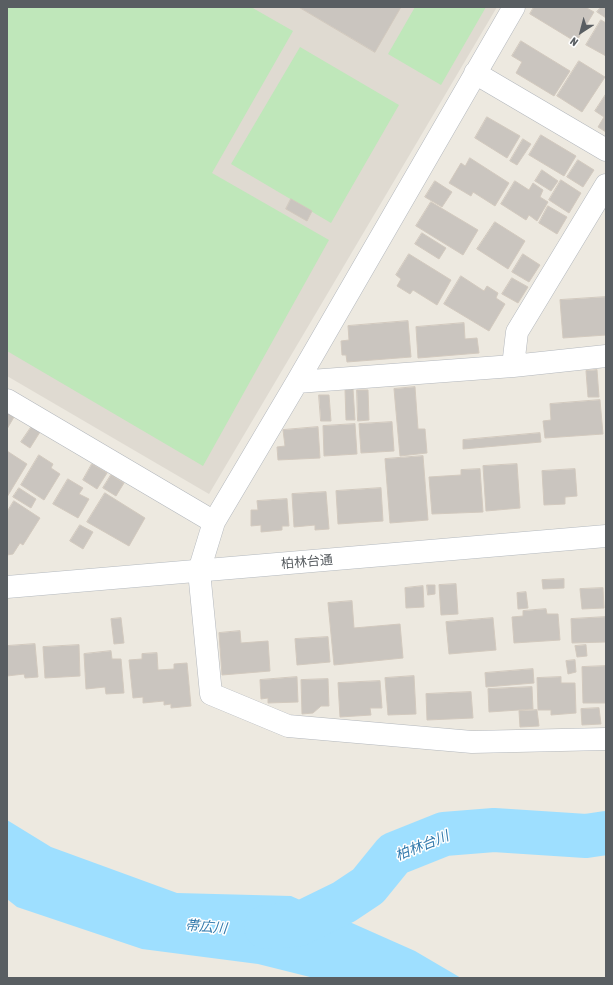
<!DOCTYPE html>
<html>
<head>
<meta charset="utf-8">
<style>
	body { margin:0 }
	#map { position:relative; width:613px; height:985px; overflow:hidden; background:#ede9e0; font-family:"Asap Condensed",sans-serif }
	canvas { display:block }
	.frame { position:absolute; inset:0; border:8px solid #595e62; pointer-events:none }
	.north { position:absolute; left:561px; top:12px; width:40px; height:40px; -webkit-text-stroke:3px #fff; paint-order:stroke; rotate:216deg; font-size:11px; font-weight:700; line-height:16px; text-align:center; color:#595e62 }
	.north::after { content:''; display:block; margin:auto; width:14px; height:18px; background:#595e62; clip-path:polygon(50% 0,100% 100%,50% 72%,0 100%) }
</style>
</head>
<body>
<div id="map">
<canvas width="613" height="985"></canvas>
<div class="frame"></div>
<div class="north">N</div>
</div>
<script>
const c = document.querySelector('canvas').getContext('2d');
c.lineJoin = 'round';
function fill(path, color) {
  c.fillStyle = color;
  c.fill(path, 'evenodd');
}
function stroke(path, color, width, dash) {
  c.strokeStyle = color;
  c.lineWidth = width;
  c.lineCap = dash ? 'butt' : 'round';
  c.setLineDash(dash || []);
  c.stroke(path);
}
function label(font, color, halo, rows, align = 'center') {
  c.font = font + ' "Asap Condensed","Noto Sans JP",sans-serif';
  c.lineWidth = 3;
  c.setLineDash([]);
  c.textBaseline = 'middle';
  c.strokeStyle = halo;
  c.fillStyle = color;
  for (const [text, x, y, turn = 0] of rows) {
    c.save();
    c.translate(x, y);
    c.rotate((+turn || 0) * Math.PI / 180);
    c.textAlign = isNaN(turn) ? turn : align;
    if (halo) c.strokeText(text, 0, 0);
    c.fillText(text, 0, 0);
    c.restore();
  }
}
const education = new Path2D(`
	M7 7H497L209 494 7 376Z`);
const green = new Path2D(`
	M7 7H251L293 31 212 173 329 240 203 466 7 351Z
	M415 7H486L441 85 388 54Z
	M300 47 399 105 331 223 231 164Z`);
const water = new Path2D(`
	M7 820 51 847 177 893 291 896 415 951 461 978H314L258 964 142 949 17 907 7 899Z`);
const river = new Path2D(`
	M266 927 299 924 344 902 368 886 394 854 444 834 494 830 586 836 606 833`);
const building = new Path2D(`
	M299 7H401L375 52Z
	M534 7H585L594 12 576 42 530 14Z
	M601 7H606V18L597 12Z
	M601 20 606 23V56L586 45Z
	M521 41 570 71 554 96 516 73 522 62 512 56Z
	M579 61 605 77 582 112 557 96Z
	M606 94V132L598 127 604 117 595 111Z
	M487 117 520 136 507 158 475 138Z
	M541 135 576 156 564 176 529 155Z
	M523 139 531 144 517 165 510 161Z
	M470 158 509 183 495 206 473 192 471 196 449 183 461 163 465 166Z
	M578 160 594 170 583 187 567 177Z
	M542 170 558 181 551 191 535 181Z
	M561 180 581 193 569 213 549 200Z
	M435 181 452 192 442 207 425 197Z
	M515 181 529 190 533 183 543 190 540 197 548 202 537 221 529 215 526 220 501 204Z
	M291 199 312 211 307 221 286 209Z
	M431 202 478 230 463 255 416 226Z
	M548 206 567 217 557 234 539 223Z
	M495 222 525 241 508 269 477 249Z
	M422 233 446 248 439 259 415 244Z
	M409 254 451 280 437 305 413 290 410 294 397 286 401 279 396 275Z
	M523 254 540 265 529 282 512 272Z
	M461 276 484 291 487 286 498 293 496 298 505 304 489 331 444 304Z
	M512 278 528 287 518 303 502 294Z
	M606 297V335L563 338 560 300Z
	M408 321 411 357 347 362 346 355H342L341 341 349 340 348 326Z
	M464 323 465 339 477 338 479 353 418 358 416 327Z
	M597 370 599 397H588L586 371Z
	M415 387 418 429H425L427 453 400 456 394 389Z
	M353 389 355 420H346L345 390Z
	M357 390H368L369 420 358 421Z
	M319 395H329L331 421H321Z
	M600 400 603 434 545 438 543 421 551 420 550 404Z
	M7 413 14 417 7 429Z
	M392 422 394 451 361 453 359 424Z
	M355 424 357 454 324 456 323 426Z
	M32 426 40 432 30 448 21 442Z
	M318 427 320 458 278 460 277 447 285 446 283 430Z
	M540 433 541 442 463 449V440Z
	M7 451 27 464 7 497Z
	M39 455 53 464 51 468 60 474 44 500 21 485Z
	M423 456 428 520 390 523 385 459Z
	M92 464 107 473 97 489 83 480Z
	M517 464 520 508 486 511 483 466Z
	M480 469 483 512 432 514 429 477 461 475V470Z
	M575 469 577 496 565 497V504L544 505 542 471Z
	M111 475 124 483 116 496 103 488Z
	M68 479 83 488 79 494 89 499 78 518 53 504Z
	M19 488 36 499 31 508 13 497Z
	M381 488 383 521 338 524 336 491Z
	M326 492 329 529 315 530V525L294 527 292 494Z
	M105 493 145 518 129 546 87 522Z
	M287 499 289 526H282V530L261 532V525L251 526V510H258L257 501Z
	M14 501 40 518 23 545 20 543 13 554 7 555V512Z
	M80 525 93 532 83 549 70 541Z
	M564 579V588L543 589 542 580Z
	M456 584 458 614 441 615 439 585Z
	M427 585H435V594L428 595Z
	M423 586 424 607 406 608 405 588Z
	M603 588 604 608 582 609 580 589Z
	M526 592 528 608 518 609 517 593Z
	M352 601 354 628 400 624 403 658 334 665 328 603Z
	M546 609 547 614H558L560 640 514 643 512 617 523 616V611Z
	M606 617V642L572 643 571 619Z
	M121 618 124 643 114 644 111 619Z
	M493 618 496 650 449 654 446 622Z
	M240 631 241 643 268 641 270 671 222 675 219 633Z
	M328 637 330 662 297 665 295 639Z
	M35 644 38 677 25 678 24 674 7 676V646Z
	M79 645 80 676 45 678 43 647Z
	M586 645 587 656 577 657 575 646Z
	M111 651 112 659H121L124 693 106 694 105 687 86 689 84 654Z
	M157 653 158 670 174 669V664L187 663 191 706 171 708V704L164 705V701L143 703V697L133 698 129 660 142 659V654Z
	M575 660 576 672 568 674 566 661Z
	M606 666V703H583L582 667Z
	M533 669 534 683 486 687 485 673Z
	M414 676 416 714 388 715 385 678Z
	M297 677 298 702 268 703V698L261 699 260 680Z
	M561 677V683H575L576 713 551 715V710H538L537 678Z
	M328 679 329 706H321L313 713 302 714 301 680Z
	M380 681 382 708H370L371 715 340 717 338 683Z
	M532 687 533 709 489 712 488 689Z
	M471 692 473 718 427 720 426 694Z
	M599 708 601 724 582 725 581 709Z
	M537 710 539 726 520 727 519 711Z`);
const street = new Path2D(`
	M514 7 297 382 214 522 199 571 211 694 288 726 472 742 606 739
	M475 73 606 150
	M513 366 517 332 606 185
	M297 382 513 366 606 356
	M7 400 214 522`);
const secondary = new Path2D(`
	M7 587 606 536`);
const streetNames = [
	["柏林台通",307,562,-5]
];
const waterNames = [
	["柏林台川",422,846,-22],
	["帯広川",206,927,5]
];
fill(education, '#dfdad1');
fill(green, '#bfe7ba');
fill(water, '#9edfff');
stroke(river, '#9edfff', 44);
fill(building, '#cac5bf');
stroke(building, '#d2c9be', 1);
stroke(street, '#b3b7bc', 23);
stroke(secondary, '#b4b9be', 23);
stroke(street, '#fff', 22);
stroke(secondary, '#fff', 22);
label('13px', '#595e62', '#fff', streetNames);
label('italic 14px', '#347bad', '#fff', waterNames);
</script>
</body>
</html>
